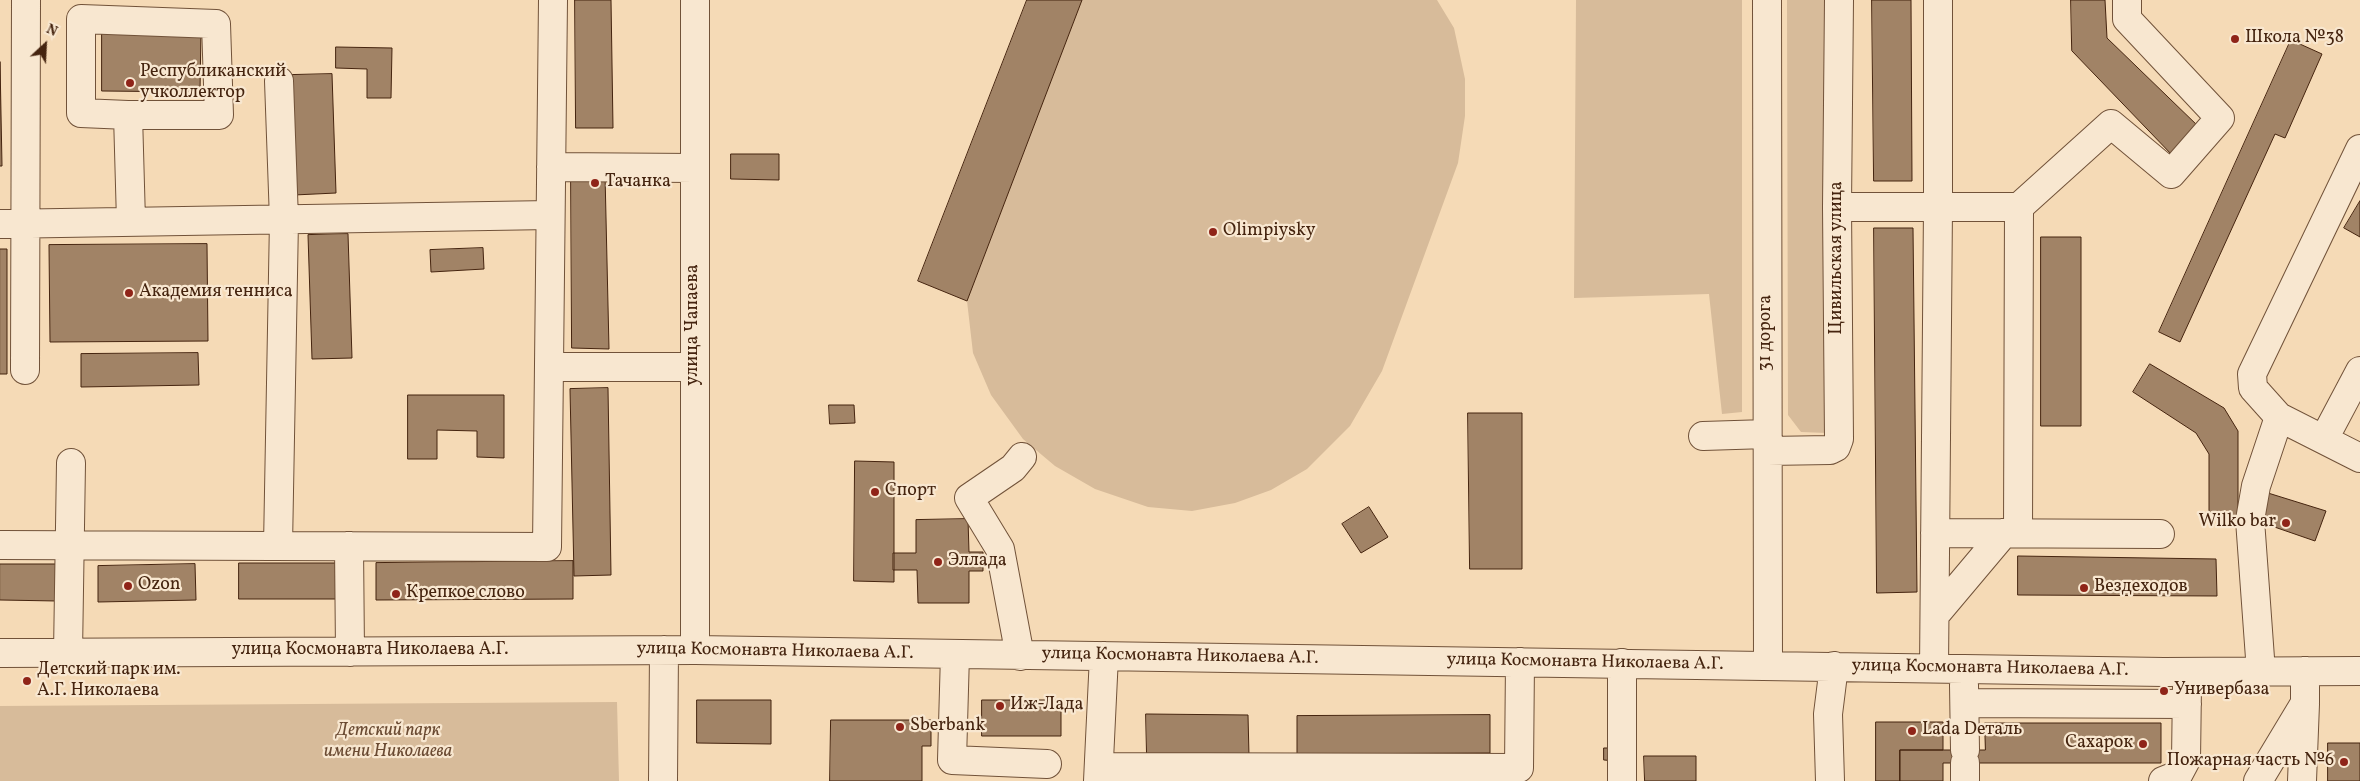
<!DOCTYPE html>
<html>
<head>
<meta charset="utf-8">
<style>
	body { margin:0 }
	#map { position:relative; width:2360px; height:781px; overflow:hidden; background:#f5dab6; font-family:Vollkorn,serif }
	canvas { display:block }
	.north { position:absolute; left:20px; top:20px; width:50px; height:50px; -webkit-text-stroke:4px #f8e7d0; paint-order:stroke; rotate:25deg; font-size:14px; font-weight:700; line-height:20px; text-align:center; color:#45240f }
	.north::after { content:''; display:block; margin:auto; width:18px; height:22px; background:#45240f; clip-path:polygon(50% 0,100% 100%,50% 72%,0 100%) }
</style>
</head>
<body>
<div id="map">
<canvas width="2360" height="781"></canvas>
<div class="north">N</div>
</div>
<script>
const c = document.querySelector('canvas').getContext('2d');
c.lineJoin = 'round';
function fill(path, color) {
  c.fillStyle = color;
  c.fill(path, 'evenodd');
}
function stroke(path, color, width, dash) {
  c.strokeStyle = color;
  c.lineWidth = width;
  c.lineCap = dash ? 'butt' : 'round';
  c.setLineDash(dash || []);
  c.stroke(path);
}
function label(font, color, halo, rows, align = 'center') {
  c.font = font + ' Vollkorn,serif';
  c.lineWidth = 4.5;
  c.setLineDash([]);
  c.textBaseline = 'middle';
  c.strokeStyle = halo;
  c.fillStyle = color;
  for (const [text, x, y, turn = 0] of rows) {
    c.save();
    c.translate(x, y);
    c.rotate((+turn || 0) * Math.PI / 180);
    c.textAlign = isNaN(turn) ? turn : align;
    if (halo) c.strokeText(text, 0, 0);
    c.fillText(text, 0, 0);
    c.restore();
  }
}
const green = new Path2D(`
	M1082 0H1437L1454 28 1465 79V116L1458 163 1382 371 1350 426 1307 469 1271 490 1235 503 1192 511 1148 507 1095 489 1055 466 1023 439 991 395 973 353 967 301Z
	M1576 0H1742V412L1722 414 1709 294 1574 298Z
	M1787 0H1828L1827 433 1801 432 1788 415Z
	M617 702 619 781H0V706Z`);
const building = new Path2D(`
	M575 0H611L613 128H576Z
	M1027 0H1082L967 301 918 281Z
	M1872 0H1911L1912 181H1874Z
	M2071 0H2105L2107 38 2199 127 2173 156 2072 51Z
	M102 28 201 29 200 92 102 91Z
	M2291 40 2322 54 2285 138 2275 134 2180 342 2159 332Z
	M336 47 392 48 391 98H367V69L336 68Z
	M0 62 2 166H0Z
	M332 74 336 193 294 195 291 75Z
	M731 154H779V180L731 179Z
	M571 174H605L609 349 572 348Z
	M2360 201V237L2344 228Z
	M1874 228H1913L1917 592 1877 593Z
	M348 234 352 358 312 359 308 235Z
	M2041 237H2081V426H2041Z
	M207 244 208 341 50 342 49 245Z
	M483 248 484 269 431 272 430 250Z
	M0 249H7V374H0Z
	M198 353 199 385 81 387V354Z
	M2150 364 2224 408 2238 431V518L2209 519V454L2196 433 2133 392Z
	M608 388 611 575 574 576 570 389Z
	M408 395H504V458L477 457V431L437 430V459H408Z
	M829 405H854L855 423 830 424Z
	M1468 413H1522V569H1470Z
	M855 461 894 462V582L854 581Z
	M2268 493 2326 511 2315 541 2260 522Z
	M1369 507 1388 537 1361 553 1342 524Z
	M968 519 969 552H983V571H969V603H918L917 570H893V553H916V520Z
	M2018 556 2216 559 2217 596 2018 595Z
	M573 561V599L376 600V563Z
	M239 563H337V599H239Z
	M0 564H58L57 601 0 600Z
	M195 564 196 600 98 602V566Z
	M697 700H771V744L697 743Z
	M982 700H1061V736H982Z
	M1146 714 1248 715 1249 756H1147Z
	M1490 715V753L1297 754V716Z
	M831 720H931V746H922V781H830Z
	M1876 722H1943V750H1900V781H1876Z
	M1985 723H2161V763H1965V750H1985Z
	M2328 743H2360V781H2328Z
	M1604 748H1615L1616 761 1604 760Z
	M1900 750H1965V763H1943V781H1900Z
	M1644 756H1696V781H1645Z`);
const minor = new Path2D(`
	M1767 0 1768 665
	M128 115 81 113V19L216 24 219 115H128L131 221
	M551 167 694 168
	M1837 207H1938V0
	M2019 207 2111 124 2171 174 2220 118 2127 19V0
	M0 224 550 215
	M549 367H694
	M25 370 26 0
	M2279 417 2360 458
	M1703 436 1767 434
	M2324 439 2360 371
	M1768 451 1830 450 1836 447 1839 439 1837 207 1839 0
	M1935 533 2160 534
	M0 545 547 547 553 0
	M278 546 284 220 279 81
	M349 546 350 652
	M1935 615 2004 533
	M695 650V0
	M0 653 695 650 2164 672 2360 671
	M68 653 71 463
	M955 654 952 760 1047 764
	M1020 656 1000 549 969 498 1013 468 1022 457
	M1622 663V781
	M1934 668 1938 207H2019L2018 533
	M2261 672 2250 520 2256 486 2279 417 2253 388 2252 374 2360 149
	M1964 685 1965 750
	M1965 703 2187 704
	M1099 767 1519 768 1520 662
	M663 781 664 650
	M1098 781 1104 656
	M1830 781 1828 714 1834 666
	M1965 781V763
	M2163 781 2178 775 2186 760 2187 686
	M2258 781 2305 703V671
	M2302 781 2305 704`);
const markers = [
	[2235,39,5,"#8f2418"],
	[130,83,5,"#8f2418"],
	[595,183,5,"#8f2418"],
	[1213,232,5,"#8f2418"],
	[129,293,5,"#8f2418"],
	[875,492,5,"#8f2418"],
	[2286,523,5,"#8f2418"],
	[938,562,5,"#8f2418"],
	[128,586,5,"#8f2418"],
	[2084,588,5,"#8f2418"],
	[396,594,5,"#8f2418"],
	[27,681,5,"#8f2418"],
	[2164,691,5,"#8f2418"],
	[1000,706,5,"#8f2418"],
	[900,727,5,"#8f2418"],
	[1912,731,5,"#8f2418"],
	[2143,744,5,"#8f2418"],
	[2344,762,5,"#8f2418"]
];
const poiNames = [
	["Школа №38",2245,39],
	["Республиканский",140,73],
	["учколлектор",140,94],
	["Тачанка",605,183],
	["Olimpiysky",1223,232],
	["Академия тенниса",139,293],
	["Спорт",885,492],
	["Wilko bar",2276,523,"right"],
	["Эллада",948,562],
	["Ozon",138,586],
	["Вездеходов",2094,588],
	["Крепкое слово",406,594],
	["Детский парк им.",37,671],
	["А.Г. Николаева",37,692],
	["Универбаза",2174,691],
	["Иж-Лада",1010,706],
	["Sberbank",910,727],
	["Lada Dеталь",1922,731],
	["Сахарок",2133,744,"right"],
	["Пожарная часть №6",2334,762,"right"]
];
const streetNames = [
	["Цивильская улица",1838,258,-90],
	["улица Чапаева",694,325,-90],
	["31 дорога",1767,333,-90],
	["улица Космонавта Николаева А.Г.",370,651],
	["улица Космонавта Николаева А.Г.",775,652,1],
	["улица Космонавта Николаева А.Г.",1180,657,1],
	["улица Космонавта Николаева А.Г.",1585,663,1],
	["улица Космонавта Николаева А.Г.",1990,669,1]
];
const parkNames = [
	["Детский парк",388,732],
	["имени Николаева",388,753]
];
fill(green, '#d7bb9a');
fill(building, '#a18366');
stroke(building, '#45240f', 1);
stroke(minor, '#715239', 30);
stroke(minor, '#f8e7d0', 28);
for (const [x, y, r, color] of markers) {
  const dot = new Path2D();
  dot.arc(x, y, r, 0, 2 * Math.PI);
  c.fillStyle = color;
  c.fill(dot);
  stroke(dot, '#f8e7d0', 2);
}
label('18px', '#45240f', '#f8e7d0', poiNames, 'left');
label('18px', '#45240f', '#f8e7d0', streetNames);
label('italic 18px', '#6a4a32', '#f8e7d0', parkNames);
</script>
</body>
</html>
